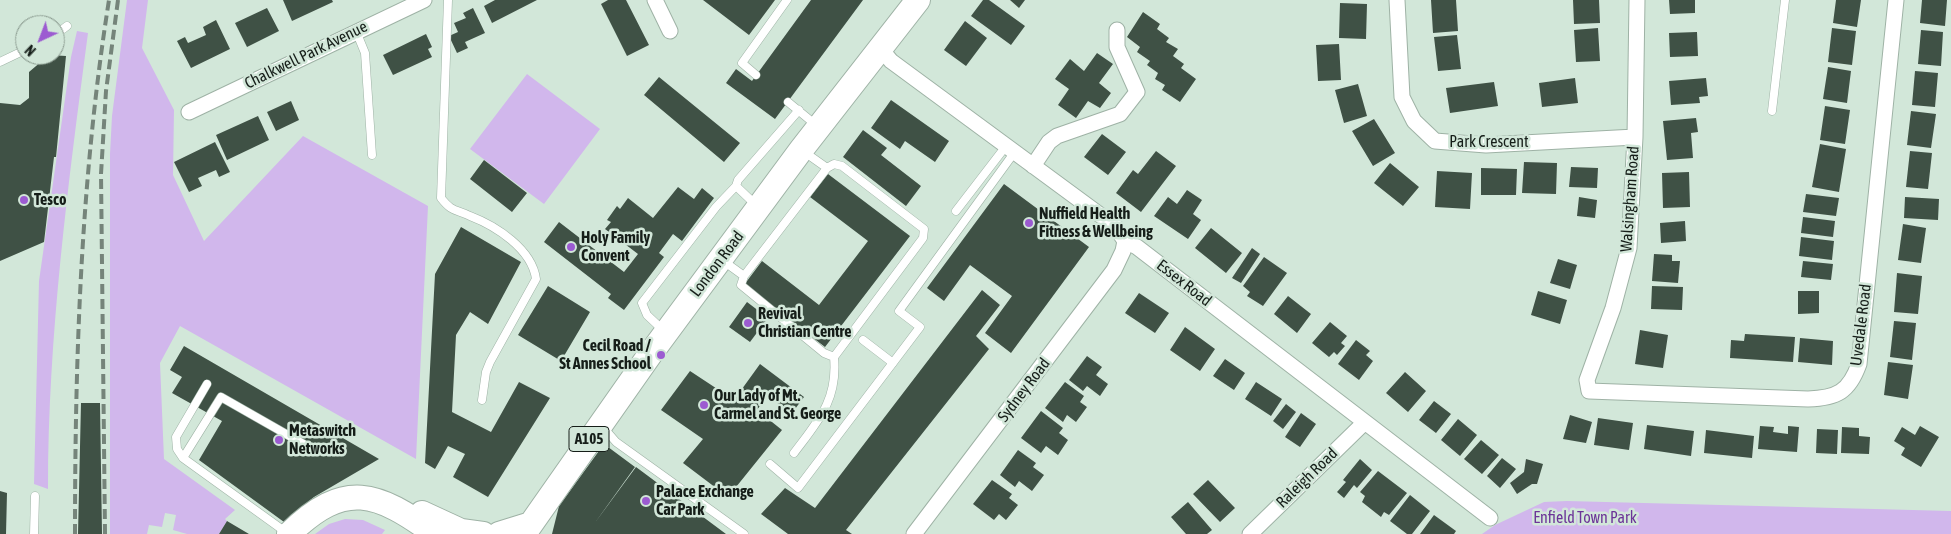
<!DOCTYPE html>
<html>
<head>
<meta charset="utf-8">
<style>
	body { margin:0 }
	#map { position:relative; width:1951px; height:534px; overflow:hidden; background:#d2e7d9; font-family:"Asap Condensed",sans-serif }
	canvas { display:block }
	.north { position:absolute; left:15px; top:15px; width:50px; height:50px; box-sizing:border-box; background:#d2e7d9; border:1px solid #87978c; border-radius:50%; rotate:223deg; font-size:14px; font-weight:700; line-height:20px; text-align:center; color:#161e19 }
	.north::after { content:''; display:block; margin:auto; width:18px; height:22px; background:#9c5bd1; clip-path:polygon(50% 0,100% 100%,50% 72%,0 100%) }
</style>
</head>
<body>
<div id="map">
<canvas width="1951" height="534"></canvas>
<div class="north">N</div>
</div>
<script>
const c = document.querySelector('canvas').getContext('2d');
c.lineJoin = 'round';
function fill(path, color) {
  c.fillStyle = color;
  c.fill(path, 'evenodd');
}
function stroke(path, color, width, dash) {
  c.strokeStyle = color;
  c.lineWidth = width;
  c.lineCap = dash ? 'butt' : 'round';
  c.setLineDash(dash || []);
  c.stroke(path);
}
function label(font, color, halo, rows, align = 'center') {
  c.font = font + ' "Asap Condensed",sans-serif';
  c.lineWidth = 5;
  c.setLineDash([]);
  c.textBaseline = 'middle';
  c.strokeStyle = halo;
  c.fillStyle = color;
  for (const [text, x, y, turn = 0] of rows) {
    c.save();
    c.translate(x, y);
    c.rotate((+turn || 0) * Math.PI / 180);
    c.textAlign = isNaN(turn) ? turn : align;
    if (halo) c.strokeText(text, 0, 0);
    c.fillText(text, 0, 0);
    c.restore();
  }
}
const green = new Path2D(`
	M127 0H148L142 48 174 110 173 175 204 241 303 136 428 206 416 459 180 326 160 363 164 459 235 510 225 519 227 521 219 534H187L173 530 176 515 165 513 162 527 149 525 147 534H110V154L112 116Z
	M77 31 88 33C68 184 48 336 48 489L34 484 39 281 71 57Z
	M527 74 600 129 544 204 470 149Z
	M1567 501 1951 511V534H1482L1495 525 1544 502Z
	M345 519 363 520 385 530 382 534H315L329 524Z`);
const building = new Path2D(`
	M283 0H332L333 2 292 21Z
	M495 0H537L492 23 484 6Z
	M608 0H626L649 45 627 56 601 4Z
	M703 0H775L749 35Z
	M811 0H863L775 119 726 83 736 69 752 81Z
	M983 0H989L1025 26 1011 45 971 16Z
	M1010 0H1025L1019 8Z
	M1431 0H1456L1458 31 1433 33Z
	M1573 0H1599L1600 23 1574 24Z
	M1669 0H1695V13L1670 14Z
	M1836 0H1861L1857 27 1833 23Z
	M1922 0H1947L1945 26 1920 23Z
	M1340 3 1367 4 1366 39 1339 38Z
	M267 8 279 31 247 47 235 23Z
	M473 8 485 33 465 42 468 48 457 53 449 36 458 32 454 23 466 18 463 13Z
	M1143 12 1160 24 1157 29 1169 38 1166 42 1178 49 1173 56 1184 64 1181 68 1196 79 1180 102 1162 90 1165 85 1155 79 1158 73 1147 65 1150 61 1137 52 1140 47 1127 37Z
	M216 20 230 49 191 68 177 41 185 37 188 43 206 35 203 27Z
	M965 21 987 38 966 66 944 50Z
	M1598 28 1600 61 1576 62 1574 30Z
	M1832 28 1856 31 1852 65 1828 62Z
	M1921 30 1943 32 1941 66 1918 64Z
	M1697 32 1698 56 1670 57 1669 33Z
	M426 34 432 47 428 49 432 57 393 75 383 55Z
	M1457 35 1461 69 1438 71 1434 37Z
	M1339 44 1341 80 1318 81 1316 45Z
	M1097 53 1113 64 1099 83 1111 93 1100 108 1088 101 1076 118 1058 105 1069 89 1055 79 1070 59 1084 71Z
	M49 55 66 56 56 157H54L44 242 0 261V103L20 105 29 98V72Z
	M1828 67 1851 71 1847 103 1823 99Z
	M1915 71 1938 73 1935 107 1912 105Z
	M659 77 740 143 724 162 644 95Z
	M1575 78 1578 103 1542 107 1539 83Z
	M1706 78 1708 96 1699 97 1700 103 1671 105 1669 81Z
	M1494 82 1498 106 1450 113 1446 88Z
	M1358 84 1367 116 1344 123 1335 90Z
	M891 100 949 141 935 162 905 141 900 149 871 128Z
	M291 101 299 120 276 131 267 112Z
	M1825 106 1850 110 1845 144 1820 140Z
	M1911 111 1936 114 1931 148 1907 145Z
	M258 116 269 140 227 160 216 135Z
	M1696 118 1698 132 1691 133 1693 158 1667 160 1663 121Z
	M1374 119 1395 153 1373 166 1352 131Z
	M863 130 887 148 881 155 921 186 906 206 843 157Z
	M1102 134 1126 152 1108 175 1084 157Z
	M215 142 230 172 219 177 216 170 198 178 202 186 189 192 174 162Z
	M1820 144 1846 149 1839 192 1812 187Z
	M1156 151 1176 166 1141 212 1116 193 1133 170 1138 174Z
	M1910 151 1932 153 1928 189 1906 187Z
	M484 160 527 193 512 212 470 179Z
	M1524 162 1557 163 1556 194 1522 193Z
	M1390 163 1419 187 1403 206 1374 183Z
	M1571 167 1598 168 1597 188 1569 187Z
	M1481 168 1517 169 1516 195H1481Z
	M1437 171 1472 173 1470 209 1435 207Z
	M1689 172 1690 207 1663 208 1662 173Z
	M828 174 910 236 825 347 744 285 762 261 819 305 868 241 810 197Z
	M1004 184 1089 247 1011 353 985 333 1012 296 970 265 944 301 927 288Z
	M678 187 694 199 702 188 714 198 682 241 673 234 659 253 664 257 624 310 608 298 611 294 544 242 559 222 624 272 638 254 605 229 611 222 607 220 617 206 620 209 628 198 653 218Z
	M1187 190 1202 200 1193 214 1201 220 1188 239 1154 216 1168 197 1177 204Z
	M1806 194 1839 198 1836 216 1803 212Z
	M1579 197 1597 200 1595 218 1577 216Z
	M1905 197 1939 199 1938 220 1904 218Z
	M1803 217 1835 221 1833 237 1801 233Z
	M1685 221 1686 241 1661 243 1660 223Z
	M1903 224 1926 228 1921 263 1898 260Z
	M461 227 521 262 488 324 470 312 456 335 452 412 491 432 519 382 550 398 488 497 453 477 465 454 448 446 435 469 425 463 435 274Z
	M1211 228 1242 253 1226 273 1195 248Z
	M1801 237 1834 241 1832 260 1799 256Z
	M1252 248 1260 254 1241 283 1232 278Z
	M1654 254 1672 255V261H1680L1678 283 1652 281Z
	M1264 257 1287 273 1263 306 1247 296 1250 292 1243 286Z
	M1558 259 1577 265 1570 289 1550 283Z
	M1803 261 1833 264 1831 280 1801 277Z
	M1897 273 1922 276 1918 314 1894 312Z
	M548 286 590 312 561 361 518 335Z
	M1652 286 1683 287 1682 310 1651 309Z
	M982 290 1000 305 976 336 989 349 846 530 852 534H788L761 514 785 488 815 508Z
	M1538 291 1567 300 1560 324 1531 315Z
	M1798 291H1819V313L1798 314Z
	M1139 293 1169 313 1155 333 1125 313Z
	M1288 296 1311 314 1297 333 1274 314Z
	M747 302 768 318 750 342 729 327Z
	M1894 321 1916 323 1912 360 1890 357Z
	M1330 322 1347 336 1341 343 1345 346 1337 355 1334 352 1329 357 1312 343Z
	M1185 327 1215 349 1200 371 1170 350Z
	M1640 330 1668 335 1663 368 1635 364Z
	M1745 334 1795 337 1793 362 1730 358 1731 340 1744 341Z
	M1800 338 1833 341 1832 365 1798 362Z
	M1356 340 1370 351 1366 355 1373 361 1359 380 1338 364Z
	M184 346 379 459 314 497 284 522 199 460 222 421 172 393 182 377 170 370Z
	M1087 356 1102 367 1096 375 1108 384 1100 396 1087 386 1083 391 1069 380Z
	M1225 359 1245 373 1234 390 1213 376Z
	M1888 362 1913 365 1908 399 1884 395Z
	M760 364 804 397 792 413 767 396 757 410 782 430 728 497 683 463 703 439 661 410 690 371 734 400Z
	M1405 372 1426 391 1408 412 1386 393Z
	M1065 382 1084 396 1080 402 1087 407 1076 422 1067 415 1063 422 1045 408Z
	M1256 382 1282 399 1271 416 1245 399Z
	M1434 401 1451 414 1436 433 1419 420Z
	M81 403H100L102 534H78Z
	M1286 404 1296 412 1283 429 1273 421Z
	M1041 411 1063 428 1059 433 1068 440 1058 455 1046 446 1041 453 1021 438Z
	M1301 413 1316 424 1300 447 1285 437Z
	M1570 415 1592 422 1586 443 1563 439Z
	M1598 418 1633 423 1629 450 1594 445Z
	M1458 419 1477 435 1460 456 1441 440Z
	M1647 425 1694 431 1691 456 1644 449Z
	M1760 426 1774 427 1773 432 1788 434V426L1799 427 1797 452 1758 449Z
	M1920 426 1939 437 1921 467 1901 455 1905 448 1894 441 1902 427 1915 435Z
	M1842 427 1859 428V436L1870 437 1869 454 1841 453Z
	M1817 429 1838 430 1837 454 1816 453Z
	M1706 430 1754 436 1752 458 1704 453Z
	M1481 440 1499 455 1482 474 1464 459Z
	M604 444 635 467 594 524 636 467 726 534H552L559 506Z
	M1018 450 1036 463 1033 467 1044 475 1032 491 1019 481 1015 487 1000 475Z
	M1502 458 1516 469 1500 488 1487 476Z
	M1360 459 1372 470 1357 488 1354 485 1344 498 1337 492 1346 482 1343 480Z
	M1526 459 1543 464 1537 484H1532L1517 494 1510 483 1524 472Z
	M1378 471 1407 493 1389 515 1384 512 1381 517 1362 502 1365 496 1360 492Z
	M992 480 1012 494 1009 498 1018 505 1006 520 999 514 994 520 973 504Z
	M1208 480 1235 508 1220 522 1193 494Z
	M0 491 7 493 6 534H0Z
	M1410 495 1430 511 1412 534H1407L1390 521Z
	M1188 502 1212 530 1207 534H1186L1171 517Z
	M1434 515 1456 531 1454 534H1420Z
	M227 521 249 534H219Z`);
const lane = new Path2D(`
	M448 0 441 198C452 212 455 209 470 216 496 226 532 249 536 279L490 362 486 372 482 400
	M356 31 365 53 372 155
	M55 35 67 26
	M0 62 25 50
	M756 75 742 63 787 0
	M788 102 816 125
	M1772 111 1785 0
	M757 206 736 186 738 180 799 110
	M956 211 1006 146
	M722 260 744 276 741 285 824 353 834 357 923 238 924 229 842 166 834 164 827 168 803 151
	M744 276 827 168
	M664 331 647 315 642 303 716 207 736 186
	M863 340 893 363
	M207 384 176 437 177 449 183 458 287 533
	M603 427 616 442 744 534
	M794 453C818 421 838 400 834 357
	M183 458 221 397 307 446
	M770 464 798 488 920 327 899 311 1014 153
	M34 534 35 496`);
const street = new Path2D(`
	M655 0 670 31
	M1397 0 1402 97 1414 121 1435 141 1486 145 1635 137
	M1637 0 1635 137 1629 248 1613 308 1587 380 1589 391 1808 399C1837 398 1849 392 1859 364L1896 0
	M881 49 891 61 1115 226 1125 241 1137 247 1490 518
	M189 112 424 0
	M1033 166 1049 142 1057 136 1120 114 1137 92 1117 47V30
	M914 534 1114 270 1123 251 1125 241
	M1250 534 1365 422`);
const primary = new Path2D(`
	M422 513 461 531 483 534
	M289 534C345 479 377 492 435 534
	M499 534 528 525
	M524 534 651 353 801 150 918 0`);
const rail = new Path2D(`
	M75 534C75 356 81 176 109 0
	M105 534 101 174 106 91 118 0`);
const markers = [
	[24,200,5,"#9c5bd1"],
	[1029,223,5,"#9c5bd1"],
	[571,247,5,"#9c5bd1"],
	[748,323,5,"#9c5bd1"],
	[661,355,5,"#9c5bd1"],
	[704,405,5,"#9c5bd1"],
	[279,440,5,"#9c5bd1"],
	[646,501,5,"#9c5bd1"]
];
const shields = [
	[589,439,40]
];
const shieldNames = [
	["A105",589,439]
];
const streetNames = [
	["Chalkwell Park Avenue",306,55,-26],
	["Park Crescent",1489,142],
	["Walsingham Road",1630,199,-86],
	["London Road",717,264,-53],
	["Essex Road",1184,283,38],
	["Uvedale Road",1861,325,-83],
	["Sydney Road",1024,390,-53],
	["Raleigh Road",1307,478,-44]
];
const poiNames = [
	["Tesco",34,200],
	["Nuffield Health",1039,214],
	["Fitness & Wellbeing",1039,232],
	["Holy Family",581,238],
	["Convent",581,256],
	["Revival",758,314],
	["Christian Centre",758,332],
	["Cecil Road /",651,346,"right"],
	["St Annes School",651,364,"right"],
	["Our Lady of Mt.",714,396],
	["Carmel and St. George",714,414],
	["Metaswitch",289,431],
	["Networks",289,449],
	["Palace Exchange",656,492],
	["Car Park",656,510]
];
const parkNames = [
	["Enfield Town Park",1585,518]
];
fill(green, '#d1b7ec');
fill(building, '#3f5145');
stroke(lane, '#9eb2a5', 9);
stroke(street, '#9eb2a5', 17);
stroke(primary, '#9eb2a5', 26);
stroke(lane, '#fff', 8);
stroke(street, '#fff', 15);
stroke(primary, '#fff', 24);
stroke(rail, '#75847a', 4, [10, 5]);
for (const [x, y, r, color] of markers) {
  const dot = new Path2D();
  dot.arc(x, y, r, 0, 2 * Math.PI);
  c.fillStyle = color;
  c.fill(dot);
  stroke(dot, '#d2e7d9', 2);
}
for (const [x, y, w] of shields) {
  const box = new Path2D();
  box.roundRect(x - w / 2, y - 12.5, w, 25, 4);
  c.fillStyle = '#d2e7d9';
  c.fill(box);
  stroke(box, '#161e19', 1);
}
label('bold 15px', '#161e19', null, shieldNames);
label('16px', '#161e19', '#d2e7d9', streetNames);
label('bold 16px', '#161e19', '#d2e7d9', poiNames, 'left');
label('16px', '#6c3498', '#d2e7d9', parkNames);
</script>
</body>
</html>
